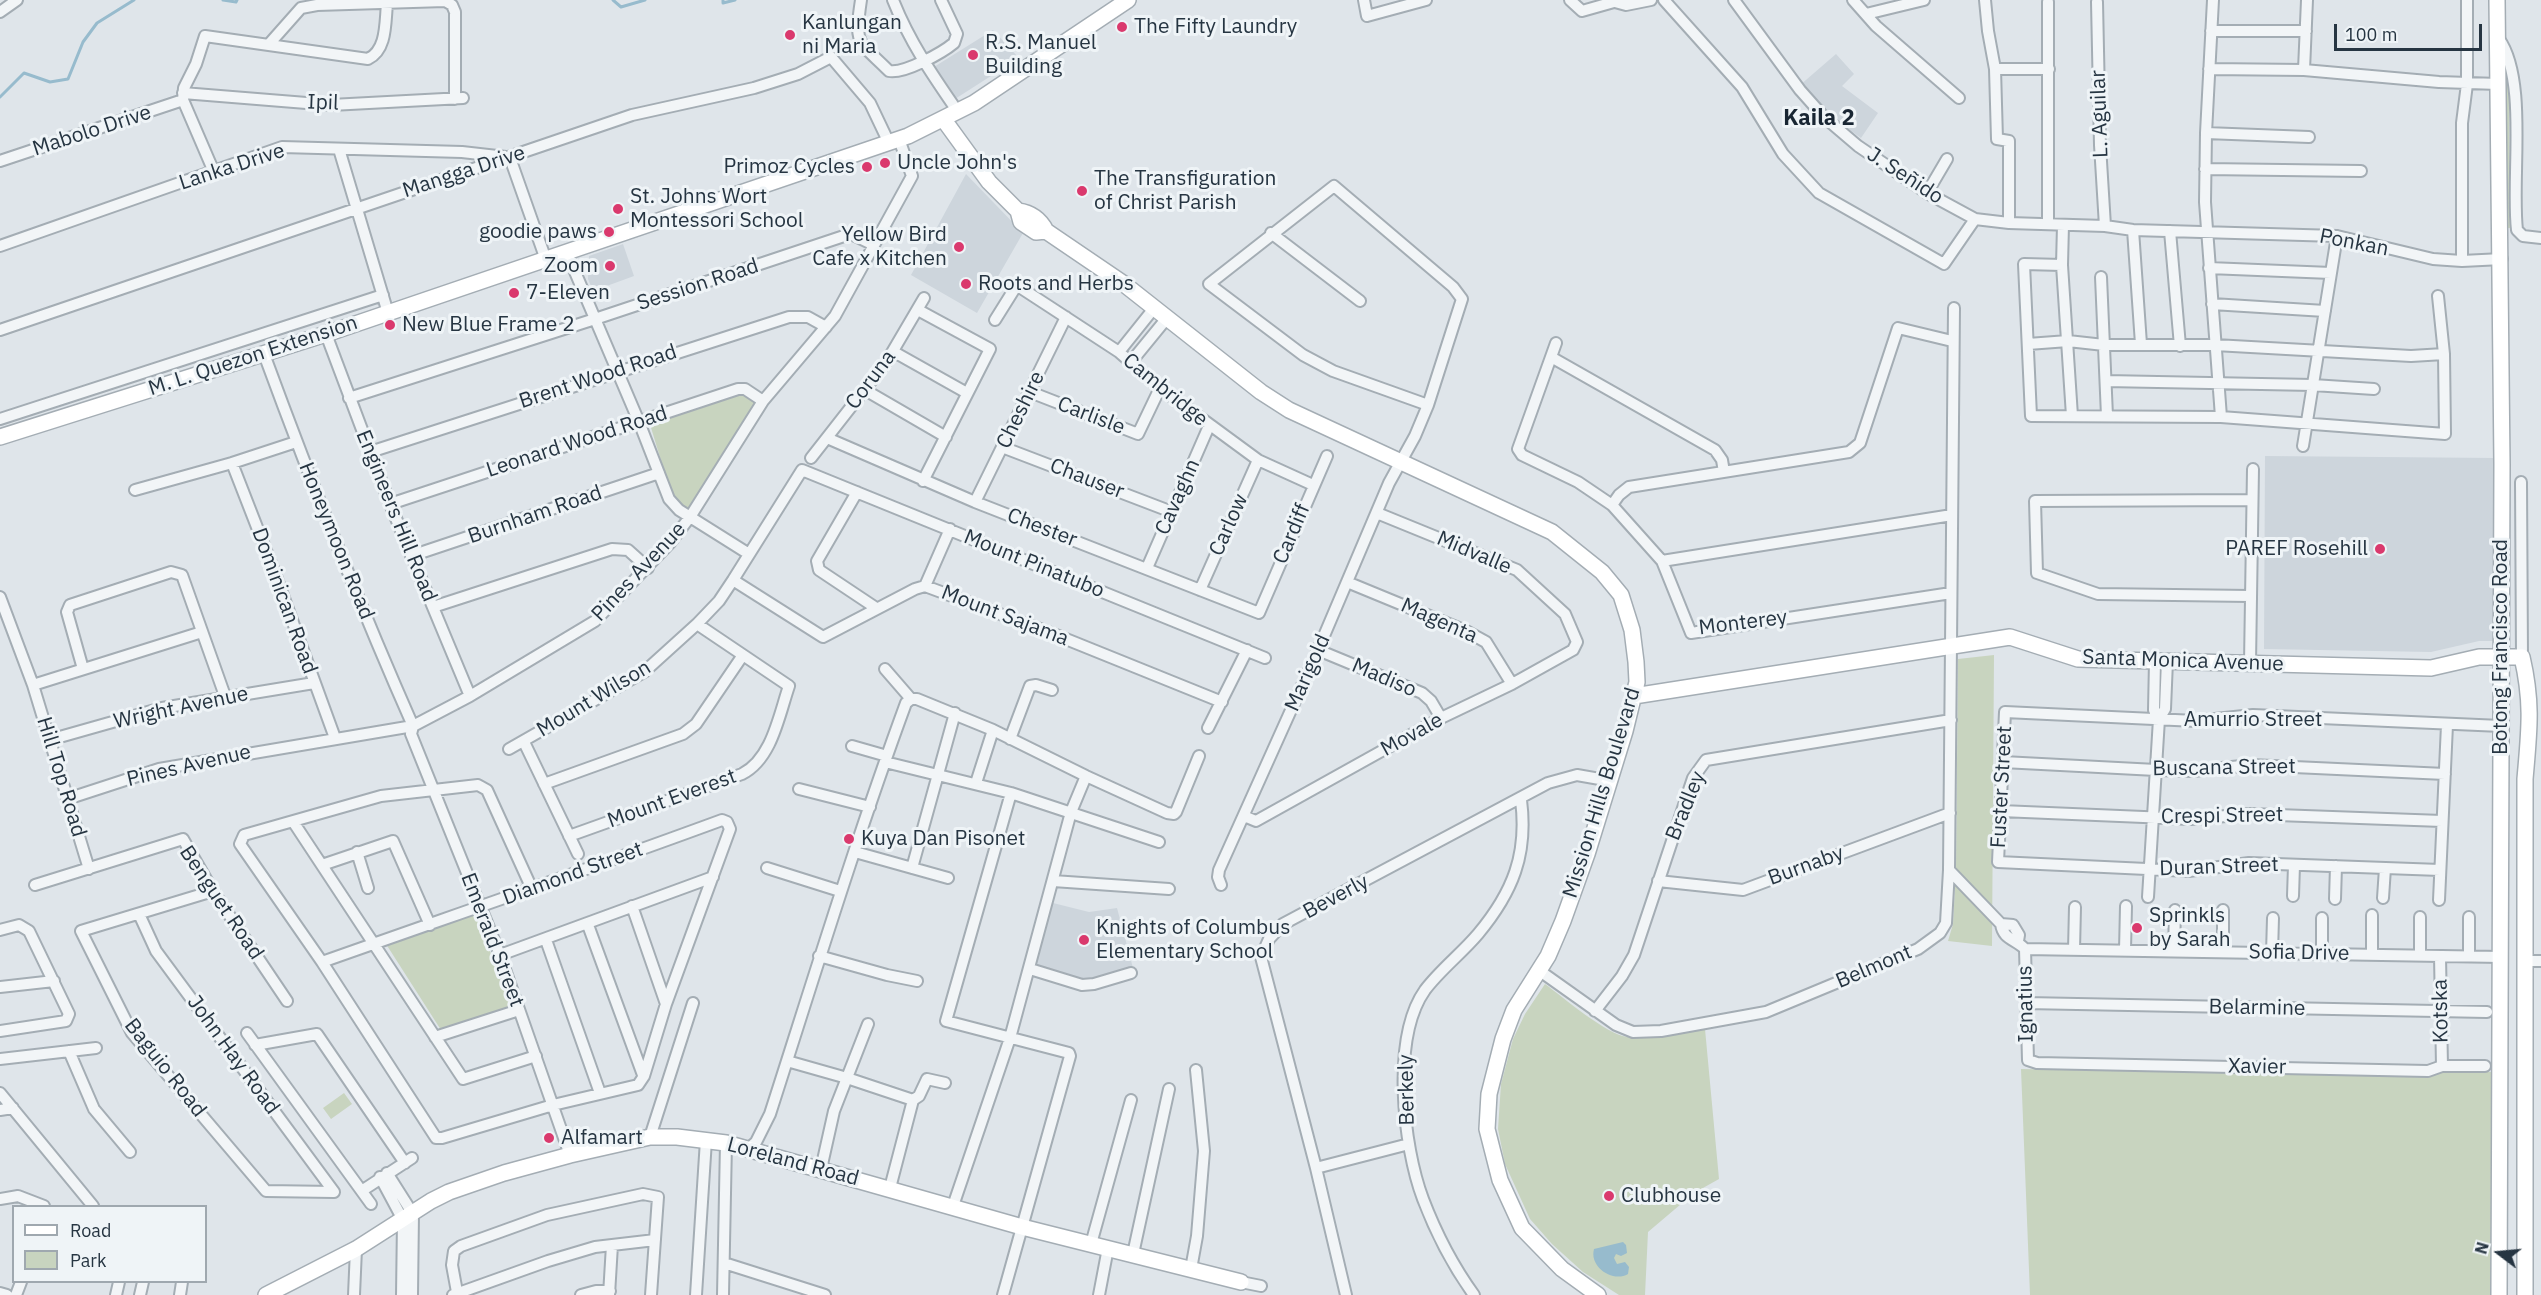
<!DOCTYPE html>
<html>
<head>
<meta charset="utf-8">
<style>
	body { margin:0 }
	#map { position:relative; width:2541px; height:1295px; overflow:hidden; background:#dfe5ea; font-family:"IBM Plex Sans",sans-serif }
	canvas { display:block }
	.legend { position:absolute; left:12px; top:1205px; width:195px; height:78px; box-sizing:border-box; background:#eff4f7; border:2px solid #9fa8af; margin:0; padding:8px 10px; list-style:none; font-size:18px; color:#263542 }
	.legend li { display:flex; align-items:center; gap:12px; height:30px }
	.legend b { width:30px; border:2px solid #9fa8af }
	.north { position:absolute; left:2469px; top:1223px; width:60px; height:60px; -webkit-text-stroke:4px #eff4f7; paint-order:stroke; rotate:286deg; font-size:16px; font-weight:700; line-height:24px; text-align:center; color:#263542 }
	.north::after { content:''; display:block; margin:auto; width:21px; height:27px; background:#263542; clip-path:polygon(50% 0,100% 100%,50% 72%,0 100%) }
	.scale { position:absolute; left:2334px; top:24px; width:148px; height:27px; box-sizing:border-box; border:3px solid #263542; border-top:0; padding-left:8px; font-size:18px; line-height:21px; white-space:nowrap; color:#263542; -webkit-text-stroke:4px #eff4f7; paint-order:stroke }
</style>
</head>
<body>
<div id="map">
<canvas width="2541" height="1295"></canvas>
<ul class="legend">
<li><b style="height:8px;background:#fff"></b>Road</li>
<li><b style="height:16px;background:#c8d4bf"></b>Park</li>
</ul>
<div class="north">N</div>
<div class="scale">100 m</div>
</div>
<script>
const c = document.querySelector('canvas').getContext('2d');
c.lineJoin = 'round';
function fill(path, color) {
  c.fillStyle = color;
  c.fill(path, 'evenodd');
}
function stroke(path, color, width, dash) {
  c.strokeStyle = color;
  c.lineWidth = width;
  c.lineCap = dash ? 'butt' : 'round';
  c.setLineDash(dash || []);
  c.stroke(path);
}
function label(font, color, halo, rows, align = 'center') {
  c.font = font + ' "IBM Plex Sans",sans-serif';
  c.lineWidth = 6;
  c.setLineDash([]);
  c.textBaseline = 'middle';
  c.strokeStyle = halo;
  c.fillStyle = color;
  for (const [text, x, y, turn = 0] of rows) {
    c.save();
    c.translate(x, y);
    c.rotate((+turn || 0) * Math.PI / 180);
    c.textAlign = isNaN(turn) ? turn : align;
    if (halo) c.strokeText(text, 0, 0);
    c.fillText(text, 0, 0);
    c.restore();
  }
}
const built = new Path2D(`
	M993 30 1019 58 955 99 934 67Z
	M1836 54 1854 74 1842 86 1878 113 1861 138 1823 111 1799 86Z
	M966 174 1023 233 977 313 911 275Z
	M623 244 634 276 593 291 588 279 589 256Z
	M2265 456 2496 458V641H2479L2431 652 2264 649Z
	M1053 903 1089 912 1117 908 1133 968 1087 980 1035 968Z`);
const green = new Path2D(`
	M2504 60 2509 91 2510 228H2504Z
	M739 393 756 400V405L691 507 685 508 673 500 649 421Z
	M1994 655 1992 946 1948 941 1953 924 1956 869 1958 659Z
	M476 914 511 1007 441 1030 386 944Z
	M1545 984C1564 998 1606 1034 1627 1037 1653 1040 1680 1033 1705 1029L1719 1179 1694 1193 1648 1232 1645 1295H1619L1583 1272 1552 1244 1530 1219 1505 1164 1498 1129 1501 1084 1513 1039 1525 1014Z
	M2021 1069 2430 1077 2443 1072H2495L2491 1295H2030Z
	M344 1093 352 1104 331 1119 323 1108Z`);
const water = new Path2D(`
	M1623 1242 1626 1245 1627 1253 1621 1256 1616 1254 1614 1258 1617 1264 1625 1262 1629 1267 1628 1274C1613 1283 1589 1267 1594 1249Z`);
const stream = new Path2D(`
	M223 0 236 2 237 0
	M613 0 621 7 645 0
	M723 0V3L735 0
	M0 97 24 73 50 82 68 79 83 42 97 23 134 0`);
const street = new Path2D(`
	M861 0C854 46 858 40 889 71 904 74 942 53 954 43L957 34 941 0
	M893 0C909 41 933 76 958 112
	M1364 0 1367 16 1426 0
	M1570 0 1582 11 1621 0
	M1664 0 1742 87 1783 154 1819 193 1944 264 1975 219
	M1734 0 1800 90 1824 117 1858 146 1927 193 1975 219 2009 223 2105 226 2133 230 2337 236 2433 259 2462 261 2502 259
	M1853 0 1876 26 1959 98
	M1985 0 1988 31 1995 69 1997 139 2009 141V223
	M2213 0 2206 133 2205 202 2221 417
	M1615 2 1626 5 1651 0
	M2048 2V224
	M2097 2 2100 145 2105 226
	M0 12 17 0
	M1866 14 1924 0
	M2211 31H2306
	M2499 39C2528 80 2511 178 2517 230L2523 236 2541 238
	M270 43 301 8 317 5 445 1 452 5 455 12V99
	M1995 69H2049
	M2209 69 2304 70 2439 82 2498 84
	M2304 70 2307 0
	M183 93 331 105 463 98
	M2206 133 2309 137
	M339 149 388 313
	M510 158 546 260
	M0 161 183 100
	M2205 169 2361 171
	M214 172 183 100 184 88 196 64 205 36 368 59C387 50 385 23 387 4
	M1927 193 1947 159
	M2063 225 2062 265 2072 416
	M2133 230 2141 344
	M2170 231 2180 346
	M1271 233 1360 301
	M0 246 282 147 462 152 506 157
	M567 253 639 422 669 499 679 510 749 554
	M2462 261V123L2467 84V0
	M2062 265 2024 264 2031 416 2221 417 2445 434 2444 354 2438 296
	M2209 268 2331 273
	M2101 277 2107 416
	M2212 304 2325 311
	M918 310 990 349 923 481
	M995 320 1015 288H1021L1119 352 1160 388 1258 460 1313 485
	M0 330 632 115 754 88 798 74 831 57 870 103 889 143
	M326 334 390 504 470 696
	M1556 343 1518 449 1522 455 1578 482 1612 505 1662 561 1691 633 1951 593
	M2028 344 2068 341 2104 345H2215L2411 356 2444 354
	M894 352 967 393
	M1119 352 1155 307
	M264 354C310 479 359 604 413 726L411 734 500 955 570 1155
	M1551 357 1715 450 1722 460 1724 472
	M1131 362 1167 318
	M2106 381 2313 385 2374 389
	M865 390 946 437
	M1030 392 1138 434 1160 388
	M349 398 595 319 847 235H853L874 245
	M0 419 383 295
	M827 438 975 502 1259 613 1327 456
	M2303 446 2337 236
	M1002 447 1172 512
	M370 452 789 317H808L826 327
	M811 458 887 361 924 298
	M232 463 276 576 335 738
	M2521 482 2522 657
	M135 490 232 463 296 442
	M857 492 817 561 819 570 876 608
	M975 502 1066 317
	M390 504 738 389H745L763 401
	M1612 505 1619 495 1629 487 1849 452 1860 443 1898 328 1952 341
	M411 556 659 473
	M1662 561 1952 515
	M1147 568 1209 426
	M733 580 823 637 915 589 925 586 1051 633 1222 702
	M1347 582 1466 631 1486 642 1512 684
	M925 586 950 529
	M1200 590 1258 460
	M2250 596 2098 594 2037 573 2035 501 2252 500
	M0 597 33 685 89 869
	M433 607 612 549 628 550 648 568
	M1318 650 1422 693 1431 701 1441 718
	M2155 661 2154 710 2159 719
	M2250 663 2253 469
	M83 669 67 612 70 605 171 572 182 575 225 696
	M885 669 911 699H917L993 730 1086 776 1167 813 1174 814 1176 812 1199 756
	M33 685 202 632
	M1208 728 1247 650
	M1010 739 1030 686 1036 685 1052 690
	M49 740 162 708 314 683
	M524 742 578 854
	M852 746 887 756
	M509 749 644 672 697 624 719 601 733 580 802 470 1265 658
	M885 762 1011 793 1159 842
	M2003 762 2156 770 2193 771 2251 765 2445 774
	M976 783 993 730
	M544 784 683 734 696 724 743 655
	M799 789 870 807
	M67 799 159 769 413 726 470 696 595 621 670 543 690 517 763 401 835 316 912 176 899 139
	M2001 811 2191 819 2250 814 2442 821
	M1244 816 1256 821 1441 718 1512 684 1573 650 1577 642 1565 614 1517 570 1377 513
	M294 823 463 1079 536 1056
	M569 836 742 774C772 759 779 715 789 686L697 624
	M357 852 368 888
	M855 852 948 878
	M322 865 393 841 430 925
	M767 868 840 891
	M912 868 955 713
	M1949 870 2001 924C2003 940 2016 939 2025 949
	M2440 870 2249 863 2189 871 1998 862 2005 712 2196 721 2253 715 2501 726
	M1053 881 1169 889
	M1658 881 1743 890 1950 813
	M35 885 183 839 213 891 287 1001
	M1221 885 1218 877 1219 870 1318 650 1389 483 1415 436 1428 405 1462 299 1453 287 1334 186 1209 284 1303 355 1333 371 1428 405
	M213 891 81 931 132 1033 266 1191 334 1192
	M2293 896 2294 865
	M2148 897 2159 719 2165 709 2167 661
	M2383 898 2385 868
	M2335 899 2336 866
	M2439 900 2447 725
	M632 906 666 1004
	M139 914 156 951 334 1192
	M2372 915V955
	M2420 917V955
	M2001 924 2013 925 2019 935 2018 941
	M588 925 643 1075
	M0 930 19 925 29 931 69 1014 66 1021 0 1031
	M546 940 600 1093
	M2025 949 2028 1060 2037 1063 2428 1071 2442 1066H2485
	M2025 949 2501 957
	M2074 950 2075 907
	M2125 950 2126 906
	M2174 951 2175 910
	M2223 952V910
	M2272 953 2273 918
	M2322 954V918
	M500 955 713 877
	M819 956 887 975 917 981
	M2440 956 2442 1066
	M2469 956V917
	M2525 961H2541
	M322 962C455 915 589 869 722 820L727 822 730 829 666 1004 644 1076 638 1085 553 1105 442 1138H436L322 962 240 844 244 835 381 796 478 785 487 790 532 889
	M1030 969 1082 985 1094 984 1131 973
	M1540 971 1616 1025 1633 1032 1661 1031 1766 1012 1918 949 1940 933 1946 923 1949 870 1954 308
	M0 987 54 981
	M2026 1003 2487 1012
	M1595 1011 1622 976 1634 955 1693 778 1706 760 1951 720
	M247 1033 371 1204
	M435 1037 519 1010
	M255 1045 317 1034 405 1163
	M69 1051 94 1109 130 1152
	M0 1059 96 1048
	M787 1061 847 1078 913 1100
	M0 1093 93 1206
	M0 1110 13 1108
	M650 1137 693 1003
	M748 1149 756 1142 770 1114C814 977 856 839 906 703L911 699
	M1316 1168 1409 1144
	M821 1169 834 1111 868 1024
	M387 1173 413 1214 412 1295
	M380 1177 403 1220 402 1295
	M890 1188 913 1100 919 1096 927 1079 945 1083
	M363 1190 412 1158
	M0 1199 18 1196 44 1206
	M953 1206 1010 1038 1071 812 1086 776
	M1091 1244 1131 1100
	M1133 1254 1169 1089
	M724 1263 825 1295
	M1191 1269 1197 1236 1204 1151 1196 1070
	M1241 1282 1261 1286
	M457 1292 452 1265 454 1251 461 1246 547 1215 643 1194 658 1197 651 1295
	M0 1293 7 1295
	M16 1295 21 1282
	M116 1295 119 1282
	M140 1295 143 1282
	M180 1295 182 1282
	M354 1295 356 1249
	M453 1295 548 1261 595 1247 655 1240
	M581 1295 596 1291H610
	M609 1295 612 1245
	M696 1295 706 1140
	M723 1295 726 1143
	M1003 1295 1070 1056 1069 1053 946 1021 1011 793
	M1099 1295 1108 1248
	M1346 1295 1316 1168 1261 957 1269 939 1283 924 1548 783 1577 775 1611 781
	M1474 1295C1453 1266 1436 1233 1423 1199 1403 1146 1391 1038 1425 990 1440 970 1462 953 1478 934 1513 892 1528 854 1521 800`);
const secondary = new Path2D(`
	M2497 0 2502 464 2499 1295
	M944 120 989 182 1018 211 1021 222 1036 232 1046 231
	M1018 211C1032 213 1040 219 1046 231L1124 284 1261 392 1289 410 1552 532 1602 572 1621 595 1632 630 1636 662 1637 682 1625 731 1587 854 1563 921 1548 956 1514 1010 1503 1039 1489 1094 1487 1129 1500 1180 1522 1228 1562 1269 1598 1295
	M0 437 326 334 908 136 974 103 1128 0
	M1634 696 2010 637 2078 659 2431 668 2479 657H2522C2533 704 2529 732 2525 779V1295
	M266 1295 356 1249 431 1201 449 1192 504 1173 570 1155 650 1137H677L726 1143 1022 1227 1241 1282`);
const markers = [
	[1122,27,6,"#da396d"],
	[790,35,6,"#da396d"],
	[973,55,6,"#da396d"],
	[885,163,6,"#da396d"],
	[867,167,6,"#da396d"],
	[1082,191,6,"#da396d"],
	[618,209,6,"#da396d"],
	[609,232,6,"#da396d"],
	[959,247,6,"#da396d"],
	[610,266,6,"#da396d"],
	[966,284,6,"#da396d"],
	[514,293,6,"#da396d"],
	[390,325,6,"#da396d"],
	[2380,549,6,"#da396d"],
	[849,839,6,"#da396d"],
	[2137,928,6,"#da396d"],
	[1084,940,6,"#da396d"],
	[549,1138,6,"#da396d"],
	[1609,1196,6,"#da396d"]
];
const poiNames = [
	["Kanlungan",802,23],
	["ni Maria",802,47],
	["The Fifty Laundry",1134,27],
	["R.S. Manuel",985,43],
	["Building",985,67],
	["Uncle John's",897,163],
	["Primoz Cycles",855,167,"right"],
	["The Transfiguration",1094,179],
	["of Christ Parish",1094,203],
	["St. Johns Wort",630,197],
	["Montessori School",630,221],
	["goodie paws",597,232,"right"],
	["Yellow Bird",947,235,"right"],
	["Cafe x Kitchen",947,259,"right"],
	["Zoom",598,266,"right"],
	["Roots and Herbs",978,284],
	["7-Eleven",526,293],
	["New Blue Frame 2",402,325],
	["PAREF Rosehill",2368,549,"right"],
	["Kuya Dan Pisonet",861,839],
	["Sprinkls",2149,916],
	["by Sarah",2149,940],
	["Knights of Columbus",1096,928],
	["Elementary School",1096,952],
	["Alfamart",561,1138],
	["Clubhouse",1621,1196]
];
const streetNames = [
	["Ipil",323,103,2],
	["L. Aguilar",2100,114,-92],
	["Mabolo Drive",92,131,-18],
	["Lanka Drive",232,167,-18],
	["Mangga Drive",464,172,-18],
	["J. Señido",1905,176,33],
	["Ponkan",2354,243,11],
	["Session Road",698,285,-18],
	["M. L. Quezon Extension",253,356,-18],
	["Brent Wood Road",598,377,-18],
	["Coruna",871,380,-53],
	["Cambridge",1165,390,39],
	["Cheshire",1021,410,-64],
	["Carlisle",1091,416,21],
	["Leonard Wood Road",577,442,-18],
	["Chauser",1087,479,21],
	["Cavaghn",1178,497,-66],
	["Burnham Road",535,515,-19],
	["Engineers Hill Road",396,516,68],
	["Carlow",1229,525,-66],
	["Chester",1042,528,21],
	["Cardiff",1292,534,-67],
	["Honeymoon Road",336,541,68],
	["Midvalle",1474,553,23],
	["Mount Pinatubo",1034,564,22],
	["Pines Avenue",639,572,-47],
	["Dominican Road",284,601,70],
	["Mount Sajama",1005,616,21],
	["Magenta",1439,621,24],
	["Monterey",1743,623,-7],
	["Botong Francisco Road",2501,647,-90],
	["Santa Monica Avenue",2183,661,2],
	["Marigold",1308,673,-66],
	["Madiso",1384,678,23],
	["Mount Wilson",594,699,-31],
	["Wright Avenue",181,708,-12],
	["Amurrio Street",2253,720],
	["Movale",1412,735,-29],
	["Pines Avenue",189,766,-13],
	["Buscana Street",2224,768,-1],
	["Hill Top Road",61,777,73],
	["Fuster Street",2002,787,-87],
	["Mission Hills Boulevard",1602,793,-73],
	["Mount Everest",672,799,-20],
	["Bradley",1686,806,-68],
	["Crespi Street",2222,816,-1],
	["Burnaby",1806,866,-20],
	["Duran Street",2219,867,-2],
	["Diamond Street",573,874,-20],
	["Beverly",1336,897,-28],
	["Benguet Road",221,903,56],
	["Emerald Street",492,940,69],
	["Sofia Drive",2299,953,1],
	["Belmont",1874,967,-23],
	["Ignatius",2026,1004,-91],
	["Belarmine",2257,1008,1],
	["Kotska",2441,1011,-91],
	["John Hay Road",233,1055,54],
	["Xavier",2257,1067,1],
	["Baguio Road",165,1068,52],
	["Berkely",1407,1090,-91],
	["Loreland Road",793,1162,15]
];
const neighbourhoodNames = [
	["Kaila 2",1819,119]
];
fill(built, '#cdd5dc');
fill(green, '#c8d4bf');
fill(water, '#97bbcd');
stroke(stream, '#97bbcd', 3);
stroke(street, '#a4adb4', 14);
stroke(secondary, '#a4adb4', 18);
stroke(street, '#f2f5f7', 10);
stroke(secondary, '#fff', 15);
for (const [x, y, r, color] of markers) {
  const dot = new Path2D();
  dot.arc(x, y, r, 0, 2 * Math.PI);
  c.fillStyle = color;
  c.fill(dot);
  stroke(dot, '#eff4f7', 2);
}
label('21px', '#263542', '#eff4f7', poiNames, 'left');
label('21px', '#263542', '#eff4f7', streetNames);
label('bold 22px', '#192633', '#eff4f7', neighbourhoodNames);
</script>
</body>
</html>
